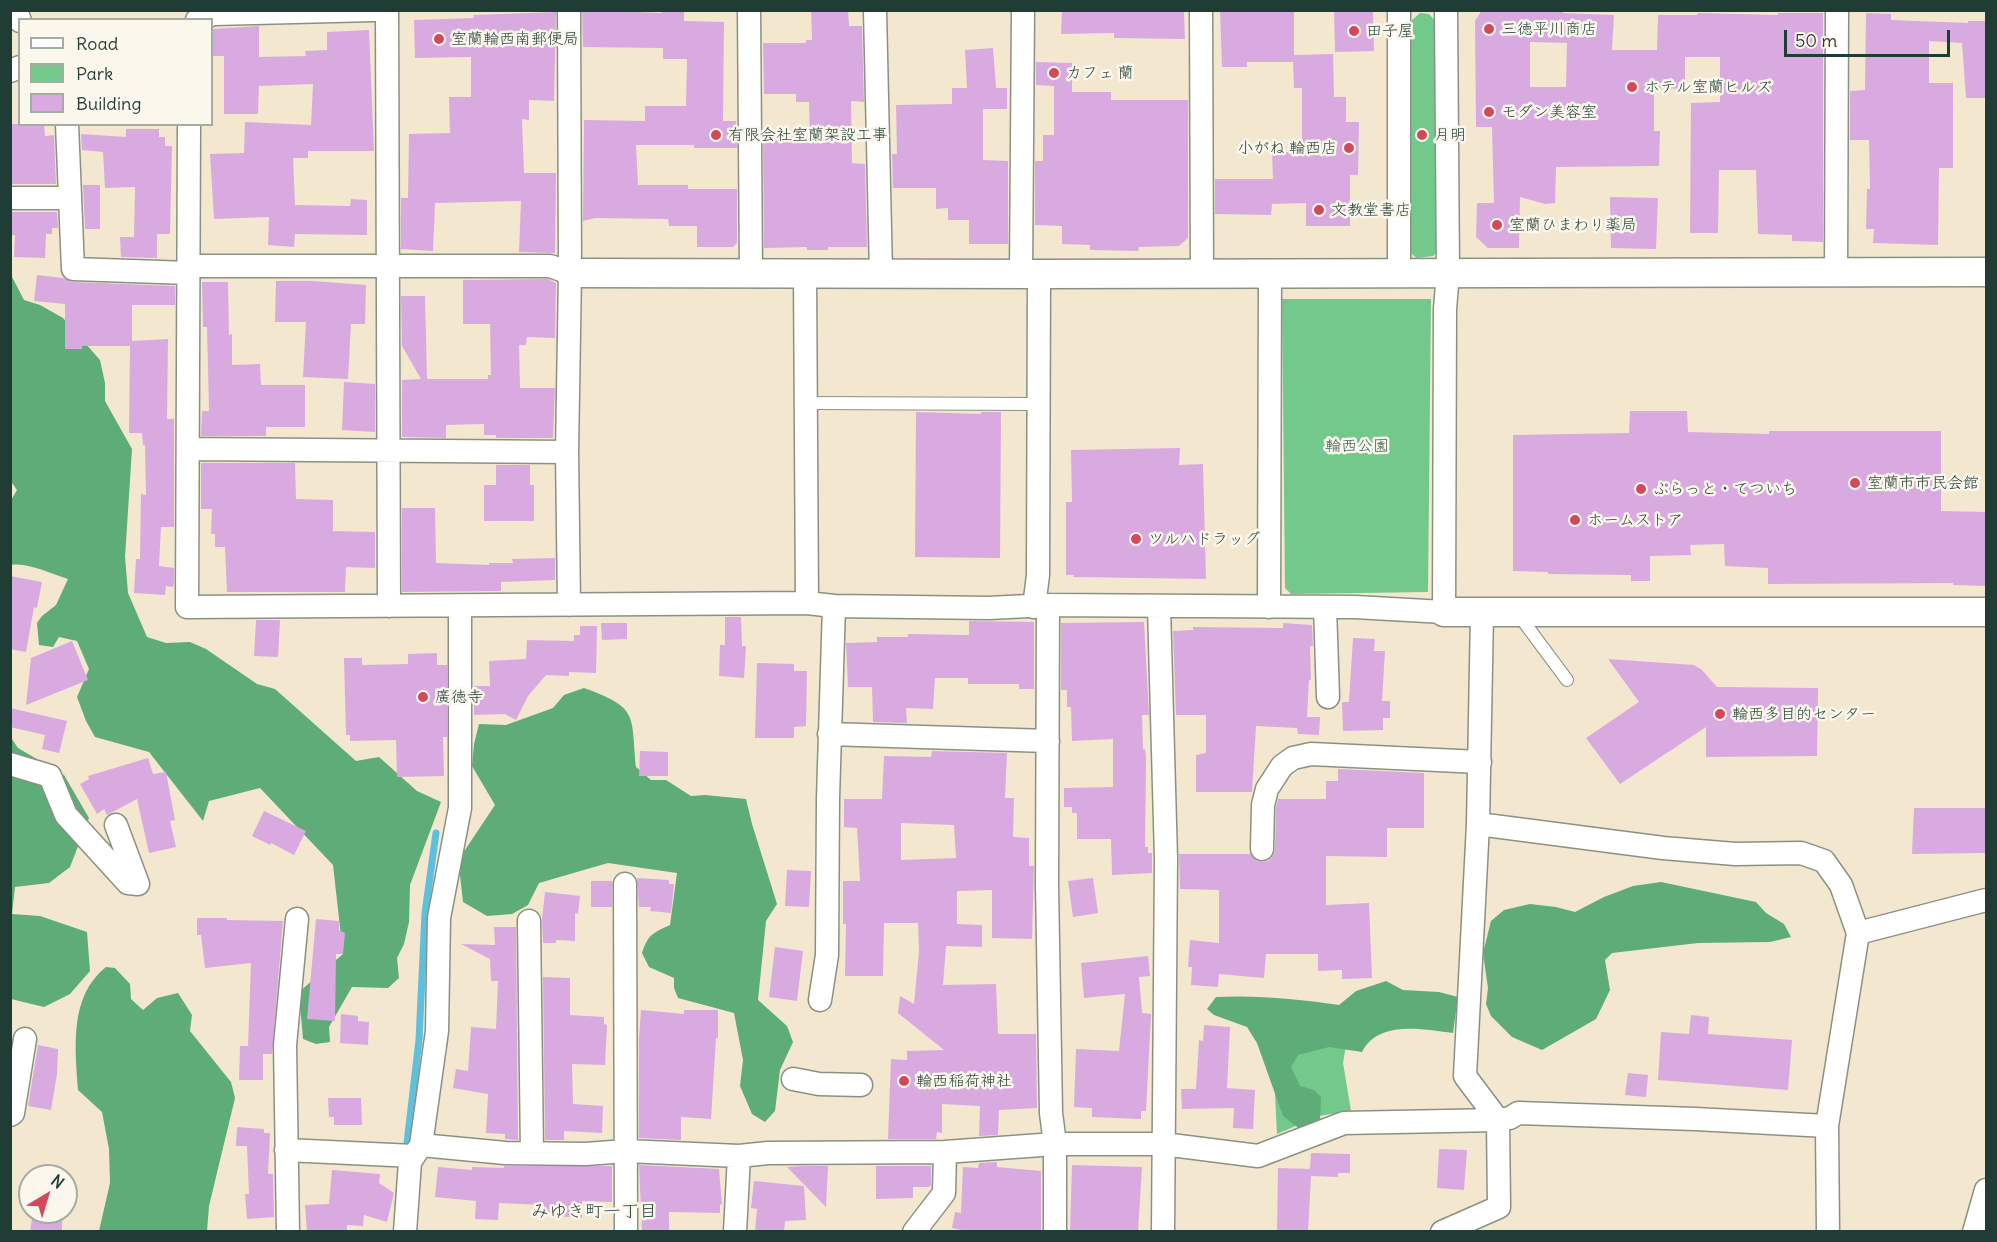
<!DOCTYPE html>
<html>
<head>
<meta charset="utf-8">
<style>
	body { margin:0 }
	#map { position:relative; width:1997px; height:1242px; overflow:hidden; background:#f3e8cf; font-family:Delius,sans-serif }
	canvas { display:block }
	.frame { position:absolute; inset:0; border:12px solid #1f3d34; pointer-events:none }
	.legend { position:absolute; left:18px; top:18px; width:195px; height:108px; box-sizing:border-box; background:#fbf7ec; border:2px solid #a3ada2; margin:0; padding:8px 10px; list-style:none; font-size:18px; color:#1f3d34 }
	.legend li { display:flex; align-items:center; gap:12px; height:30px }
	.legend b { width:30px; border:2px solid #a3ada2 }
	.north { position:absolute; left:18px; top:1164px; width:60px; height:60px; box-sizing:border-box; background:#fbf7ec; border:2px solid #a3ada2; border-radius:50%; rotate:38deg; font-size:16px; font-weight:700; line-height:24px; text-align:center; color:#1f3d34 }
	.north::after { content:''; display:block; margin:auto; width:21px; height:27px; background:#d1495b; clip-path:polygon(50% 0,100% 100%,50% 72%,0 100%) }
	.scale { position:absolute; left:1784px; top:30px; width:166px; height:27px; box-sizing:border-box; border:3px solid #1f3d34; border-top:0; padding-left:8px; font-size:18px; line-height:21px; white-space:nowrap; color:#1f3d34; -webkit-text-stroke:4px #fbf7ec; paint-order:stroke }
</style>
</head>
<body>
<div id="map">
<canvas width="1997" height="1242"></canvas>
<div class="frame"></div>
<ul class="legend">
<li><b style="height:8px;background:#fff"></b>Road</li>
<li><b style="height:16px;background:#73c88b"></b>Park</li>
<li><b style="height:16px;background:#d8aae0"></b>Building</li>
</ul>
<div class="north">N</div>
<div class="scale">50 m</div>
</div>
<script>
const c = document.querySelector('canvas').getContext('2d');
c.lineJoin = 'round';
function fill(path, color) {
  c.fillStyle = color;
  c.fill(path, 'evenodd');
}
function stroke(path, color, width, dash) {
  c.strokeStyle = color;
  c.lineWidth = width;
  c.lineCap = dash ? 'butt' : 'round';
  c.setLineDash(dash || []);
  c.stroke(path);
}
function label(font, color, halo, rows, align = 'center') {
  c.font = font + ' Delius,"Klee One",sans-serif';
  c.lineWidth = 5;
  c.setLineDash([]);
  c.textBaseline = 'middle';
  c.strokeStyle = halo;
  c.fillStyle = color;
  for (const [text, x, y, turn = 0] of rows) {
    c.save();
    c.translate(x, y);
    c.rotate((+turn || 0) * Math.PI / 180);
    c.textAlign = isNaN(turn) ? turn : align;
    if (halo) c.strokeText(text, 0, 0);
    c.fillText(text, 0, 0);
    c.restore();
  }
}
const green = new Path2D(`
	M1420 13 1429 14 1437 23V252L1433 256 1417 258 1410 253 1409 23Z
	M1282 299H1431L1428 592 1291 594 1285 588Z
	M1349 1027 1343 1063 1351 1111 1319 1116 1277 1134 1272 1035Z`);
const forest = new Path2D(`
	M10 273 24 300 40 305 63 318 100 360 105 383V401L132 449 125 557 128 593 147 637 166 643 190 642 206 649 257 684 275 689 356 761 379 757 417 791 441 802 410 885 409 922 404 944 397 958 399 978 388 988 352 987 329 1027 330 1042 316 1044 303 1039 299 992 343 954 333 865 260 788 209 801 203 821 149 752 95 737 86 721 77 697 89 669 77 641 59 637 53 647 39 645 37 623 42 616 56 605 68 579C51 574 28 562 11 565V500L17 490 10 480Z
	M584 688C639 708 631 714 636 767L651 780H666L691 796 705 795 746 799 752 824 777 904 766 921 758 1000 787 1026 793 1042 780 1070 775 1111 765 1122 752 1114 740 1086 743 1060 734 1013 678 998 674 988V978L649 967 642 953C648 935 652 933 670 925L677 873 608 863 539 883 528 905 512 914 487 916 463 902 459 866 463 853 495 805 472 766 474 744 479 724 506 725 553 708 564 695Z
	M10 736 18 748 64 775 89 818 70 867 49 883 15 887 12 914 40 916 87 932 90 971 70 994 44 1007 11 999Z
	M1661 882 1756 902 1766 913 1784 924 1791 937 1770 942 1698 943 1612 953 1605 960 1610 990 1596 1019 1542 1050 1512 1037 1491 1016 1486 1004 1488 988 1483 953 1491 921 1504 910 1530 904 1556 907 1575 912 1604 897 1633 886Z
	M106 967 115 968 130 984 131 999 143 1010 157 998 178 993 192 1015 190 1031 231 1082 235 1098 209 1206 207 1231H99L110 1183 109 1149 102 1112 78 1090C75 1048 69 996 106 967Z
	M1386 981 1403 990 1439 992 1458 997 1453 1033C1423 1029 1378 1020 1362 1052L1329 1047 1298 1055 1291 1067 1300 1086 1314 1090 1321 1097 1320 1122 1301 1130 1283 1116 1257 1043 1247 1027 1214 1015 1207 1009 1216 997C1258 995 1298 999 1339 1005L1356 991Z`);
const stream = new Path2D(`
	M407 1143 419 1040 425 913 436 833`);
const building = new Path2D(`
	M582 10 662 13V11L684 12V21L724 22 723 121H736L737 148H694V145H636L638 185H688V189H737V243L733 247H697V226H669L668 219 595 218 583 221 584 120 645 121V106H686L687 59H663V48L583 47Z
	M811 10H848L849 26H862L864 102 851 101 852 163 865 164 867 247H828V250H807V247L764 248 763 136 810 137 809 102H796V94H764L763 43H806V40H812Z
	M1062 10 1184 12 1185 39 1114 38V33L1061 34Z
	M1220 10H1294V55L1333 54 1334 97H1346V122H1359L1358 175H1350V226H1306V203L1272 204 1271 215 1215 214V179H1273L1272 152H1300V148H1302V88H1294L1293 62H1247V67H1222Z
	M1482 10 1563 11V13L1614 15 1612 50H1657L1658 15H1697L1698 13 1778 15V13H1823V242L1792 241V235L1758 234 1756 170H1719L1718 233H1690L1691 103 1720 102V57H1685V89L1654 88V131H1660L1659 166 1556 167 1555 203 1545 204 1520 197 1519 248H1488L1476 237 1477 203H1494L1492 127H1476L1475 21ZM1530 42 1567 43 1566 87H1530Z
	M1334 11H1373L1374 51 1335 52Z
	M556 12 554 101 529 100V120L522 119 524 173H556L555 253 519 252 521 201 435 203 433 251 401 249V198H408L409 134 450 133 449 97H471V57L415 58 414 20 474 18 473 15Z
	M1866 13 1891 14V20L1968 23V21H1986V98H1966L1962 43 1929 41V83H1953V168H1939L1938 245 1873 243 1874 229H1866L1867 189H1870L1869 140H1850V91L1865 90Z
	M259 26V57L306 56 305 51 327 50V32L369 30 374 151H308V158H293L295 205 350 206 351 199 367 200V235L295 234 294 247 268 245 269 217 214 219 210 154 244 153 245 122 311 125 313 84 259 86 258 114H224V56H212V29Z
	M993 48 996 88H1007V109H983V160L1008 161V244H969V220H948V208L936 209V188H893L892 154H897L896 105 952 104V88H967L965 50Z
	M1036 62 1072 63V92H1111V100H1188V238L1179 246 1139 247 1138 251 1090 250V245L1062 244V226L1035 225V161H1043V135H1054V86L1036 85Z
	M10 124H44L45 136 54 135 56 184H10Z
	M126 129H159V137H165V146H172L170 234H157V258L121 257 120 237H134L135 187 105 188 103 152 82 150 81 134 126 137Z
	M83 185H100V229H85Z
	M1610 197 1658 198 1656 249 1611 248Z
	M10 212H57L58 228H52V234H46L45 258 14 257 15 235 10 236Z
	M37 275 63 278 73 282 175 286V305H132V341L168 339 167 419H174V527H161L159 566 174 568V583L173 587 166 586 165 595 134 593 136 559H140L141 494 146 495 145 445H143L142 433H129L130 346H82V349H65V304L34 301Z
	M548 279 556 283 555 338 527 337 526 345H519L520 388H555L553 438H496V435H484V424L446 425V438L402 437V380L421 379 402 346 401 296H425L427 379H488V375H491L490 324H463V280Z
	M276 281H313L366 285 365 324H351L348 379 303 377 306 322H275Z
	M202 282H228L229 335 232 334V365L260 364 261 385H305V427H266V436H201L202 411H209L207 327H203Z
	M344 382 375 384V432L342 430Z
	M1630 411H1687L1688 432 1769 434V431H1941V511L1986 512V586L1953 585V583L1768 584V568L1725 566 1724 544 1690 545 1691 555 1650 556V581H1631V575L1548 574V572L1513 571V435L1629 433Z
	M916 412 981 414V412H1001L1000 558 915 557Z
	M1180 448 1179 465 1203 464 1206 579 1073 577 1074 575H1066V502H1072L1071 450Z
	M201 463H295L296 499 333 500V531L375 532V568L346 567 345 592H227L225 547H215V534H211L212 509H201Z
	M496 465H530V485H534V521H484V485H496Z
	M402 508H435L436 563 489 565V563H513L512 559 555 558V580L501 582V591L402 592Z
	M10 576 42 582 37 608 34 607 26 652 10 649Z
	M725 617H741L742 646H746L744 678 719 676 720 645H725Z
	M256 620H280L278 657 254 656Z
	M969 621 1034 622V689H1019V684H968V678H935L933 709 906 708 907 723 873 722 872 687H848L846 643 877 642V637H908V634L969 635Z
	M1144 622 1149 715H1142L1143 749H1145L1146 757 1145 847H1148V853H1152V873L1112 875 1111 839H1077V813H1072V807H1064V788L1113 787V739L1072 741 1071 707H1067V690H1061V623Z
	M601 623H627V639L602 640Z
	M1283 623 1312 625 1313 646H1310L1311 680H1309L1307 717H1320L1319 735 1298 734 1297 728 1256 726 1252 792H1196V755L1206 753V715H1176L1173 631 1193 630V627L1283 628Z
	M580 626H597L596 673 569 672V676L546 675 528 696 516 720 505 714 474 715V686H490L489 661 526 659 527 640 574 641V635H580Z
	M1353 638 1375 639 1374 651H1385L1382 701H1390V718H1383V730L1343 731 1342 702H1349Z
	M72 641 88 680 26 705 31 658Z
	M437 653V665H447V737H443L444 776 397 777 396 740 350 741V735H346L344 658H362V665L408 664V654Z
	M1608 659 1694 665 1702 670 1717 687 1818 688 1817 756 1706 757V727L1620 784 1586 738 1639 702Z
	M757 663 794 664V671H807L806 726 794 727V738H755Z
	M10 708 67 721 59 753 42 749 45 735 10 727Z
	M640 751 668 752V776H639Z
	M932 751 1007 753 1005 798H1014L1013 837 1029 838V866H1034L1032 939 992 938V890L957 891V924L982 925V947L946 946 943 985 996 984 998 1034H1036L1037 1108 999 1110 998 1135 979 1136 980 1106 942 1104V1133L937 1132 936 1139H888L891 1059 907 1060V1051L944 1050 898 1013 900 996 914 1004 919 951 918 923H884L883 976H845L846 924H843V881H860L857 828 844 827V799H882L884 756 931 757ZM901 823 954 825 956 858 901 860Z
	M148 758 153 774 166 772 175 820 170 821 176 847 149 853 137 799 107 815 104 809 97 814 80 784 89 779 88 776Z
	M1338 769 1424 773V828H1387V857L1326 856V905L1369 903 1372 978 1342 979V970L1318 971V954H1266L1264 978 1219 974 1218 987 1191 985 1192 967H1188L1190 940 1219 943V890L1180 889 1179 854H1250L1256 861 1262 862 1268 861 1273 856 1275 850 1276 807 1278 799H1326V781H1338Z
	M1914 808H1986L1985 853 1912 854Z
	M264 811 306 831 294 855 271 843 270 845 252 836Z
	M787 870 811 871 809 907 785 906Z
	M637 878 669 880V884H674L671 913 650 911 651 907H639Z
	M1093 878 1098 913 1073 917 1068 881Z
	M591 881H612V907H591Z
	M545 892 580 896 578 914 575 913V941L556 940V943H543L542 919Z
	M197 918H227V920L283 921 272 1054H263V1080H239L240 1046H248L251 963 205 968 201 935H197Z
	M316 919 339 921V930L345 933 343 954H336L335 1021 307 1019Z
	M494 927H516L518 1140 505 1139V1134L486 1133 488 1094 453 1088 456 1069 468 1071 471 1027 496 1029 498 981H491L490 959 461 944 495 945Z
	M775 947 803 951 797 1001 769 997Z
	M1148 956 1150 976 1139 977 1142 1013 1151 1014 1146 1111H1141V1119L1092 1117V1108L1074 1107 1076 1049 1119 1051 1125 994 1084 998 1081 963Z
	M543 977 570 978V1015L604 1017V1024L607 1025 605 1065 572 1064 573 1104 603 1106 602 1133 564 1131V1140H545Z
	M641 1010 684 1014V1010H718V1038H716L711 1119 681 1117V1140L639 1138V1038Z
	M341 1014 358 1016V1021L369 1022 368 1045 340 1043Z
	M1691 1015 1709 1017 1708 1034 1792 1040 1788 1090 1658 1080 1661 1032 1689 1034Z
	M1204 1025 1230 1027 1227 1088 1255 1090 1253 1129 1233 1128 1234 1108 1182 1109 1181 1089H1196L1199 1040 1203 1041Z
	M38 1045 58 1049 57 1074 51 1110 28 1106Z
	M1628 1073 1648 1075 1646 1097 1625 1095Z
	M328 1098H361L362 1125H334V1117H329Z
	M237 1127 264 1129V1133H270L268 1174H273L274 1217 247 1219 245 1194H249L247 1146H236Z
	M1439 1149 1467 1150 1464 1190 1437 1188Z
	M1311 1153 1350 1154V1173H1338V1177L1311 1176 1308 1232H1277L1278 1168 1310 1169Z
	M997 1162V1167L1041 1171V1232H972L952 1228 955 1212 961 1213 963 1167 978 1168 979 1163Z
	M639 1165 719 1169 722 1205 720 1204V1213L669 1212V1232H642Z
	M1072 1165 1142 1167 1138 1232H1070Z
	M504 1166H612V1202L582 1201V1218L544 1215V1205L499 1203 498 1220 475 1219 476 1201 435 1197 438 1167 472 1170V1167L504 1168Z
	M804 1166H828L826 1207 787 1167Z
	M876 1166H931V1185L929 1187H913V1198L876 1199Z
	M332 1170 380 1174 379 1183 394 1193 387 1222 364 1215 363 1226 347 1225V1232H307L305 1205 329 1204Z
	M754 1181 804 1186 806 1220 785 1221 784 1232H755L757 1209 751 1208Z
	M33 1212H62V1232H30Z`);
const service = new Path2D(`
	M806 403 1038 404
	M1518 614 1567 680`);
const minor = new Path2D(`
	M16 10 20 21
	M387 10 389 606
	M749 10 751 274
	M875 10 881 274
	M1201 10 1202 274
	M1399 10V273
	M197 20 214 14 374 10
	M10 71 20 67
	M67 124 73 269 189 273
	M189 124 187 607 807 603 834 606 828 798 827 955 820 1000
	M10 198H70
	M190 266H550L570 273
	M1836 273 1837 10
	M805 274 807 603
	M1021 274 1023 10
	M188 449 567 452
	M569 605 567 452 570 273 569 10
	M1048 605 1047 885 1051 1113 1055 1144V1232
	M834 606 989 608 1048 605 1355 607 1444 612 1445 309 1448 273 1446 10
	M1034 607 1038 575 1039 274
	M1159 607 1166 859 1163 1232
	M1269 607 1270 274
	M1325 607 1328 697
	M829 734 1048 741
	M10 764 50 776 66 815 128 883 138 884 116 825
	M1478 824 1663 848 1735 854 1801 853 1824 861 1841 885 1858 933 1827 1126 1828 1232
	M1262 849 1263 805 1267 789 1282 766 1293 758 1311 754 1480 762
	M625 884 626 1232
	M529 921 532 1153
	M1858 933 1986 900
	M793 1079 819 1084 861 1085
	M10 1115 13 1113 25 1039
	M421 1145 505 1153 586 1154 626 1151 739 1156 768 1153 945 1152 1055 1144H1163L1258 1156 1344 1123 1498 1120 1510 1118 1518 1113 1695 1119 1827 1126
	M286 1150 414 1156
	M288 1232 285 1045 297 919
	M405 1232 410 1162 421 1145 437 1031 439 918 460 808V606
	M735 1232 739 1156
	M914 1232 944 1193 945 1152
	M1442 1232 1499 1207 1498 1120 1465 1076 1478 824 1482 613
	M1974 1232 1986 1190`);
const tertiary = new Path2D(`
	M570 273 1039 274 1986 272
	M1444 612H1986`);
const markers = [
	[1489,29,6,"#d1495b"],
	[1354,31,6,"#d1495b"],
	[439,39,6,"#d1495b"],
	[1054,73,6,"#d1495b"],
	[1632,87,6,"#d1495b"],
	[1489,112,6,"#d1495b"],
	[716,135,6,"#d1495b"],
	[1422,135,6,"#d1495b"],
	[1349,148,6,"#d1495b"],
	[1319,210,6,"#d1495b"],
	[1497,225,6,"#d1495b"],
	[1855,483,6,"#d1495b"],
	[1641,489,6,"#d1495b"],
	[1575,520,6,"#d1495b"],
	[1136,539,6,"#d1495b"],
	[423,697,6,"#d1495b"],
	[1720,714,6,"#d1495b"],
	[904,1081,6,"#d1495b"]
];
const poiNames = [
	["三徳平川商店",1501,29],
	["田子屋",1366,31],
	["室蘭輪西南郵便局",451,39],
	["カフェ 蘭",1066,73],
	["ホテル室蘭ヒルズ",1644,87],
	["モダン美容室",1501,112],
	["有限会社室蘭架設工事",728,135],
	["月明",1434,135],
	["小がね 輪西店",1337,148,"right"],
	["文教堂書店",1331,210],
	["室蘭ひまわり薬局",1509,225],
	["室蘭市市民会館",1867,483],
	["ぷらっと・てついち",1653,489],
	["ホームストア",1587,520],
	["ツルハドラッグ",1148,539],
	["廣徳寺",435,697],
	["輪西多目的センター",1732,714],
	["輪西稲荷神社",916,1081]
];
const parkNames = [
	["輪西公園",1357,446]
];
const neighbourhoodNames = [
	["みゆき町一丁目",594,1212]
];
fill(green, '#73c88b');
fill(forest, '#5eac77');
stroke(stream, '#5fc0dd', 7);
fill(building, '#d8aae0');
stroke(service, '#899282', 14);
stroke(minor, '#899282', 25);
stroke(tertiary, '#899282', 31);
stroke(service, '#fff', 12);
stroke(minor, '#fff', 22);
stroke(tertiary, '#fff', 28);
for (const [x, y, r, color] of markers) {
  const dot = new Path2D();
  dot.arc(x, y, r, 0, 2 * Math.PI);
  c.fillStyle = color;
  c.fill(dot);
  stroke(dot, '#fbf7ec', 2);
}
label('16px', '#1f3d34', '#fbf7ec', poiNames, 'left');
label('16px', '#34604a', '#fbf7ec', parkNames);
label('18px', '#1f3d34', '#fbf7ec', neighbourhoodNames);
</script>
</body>
</html>
